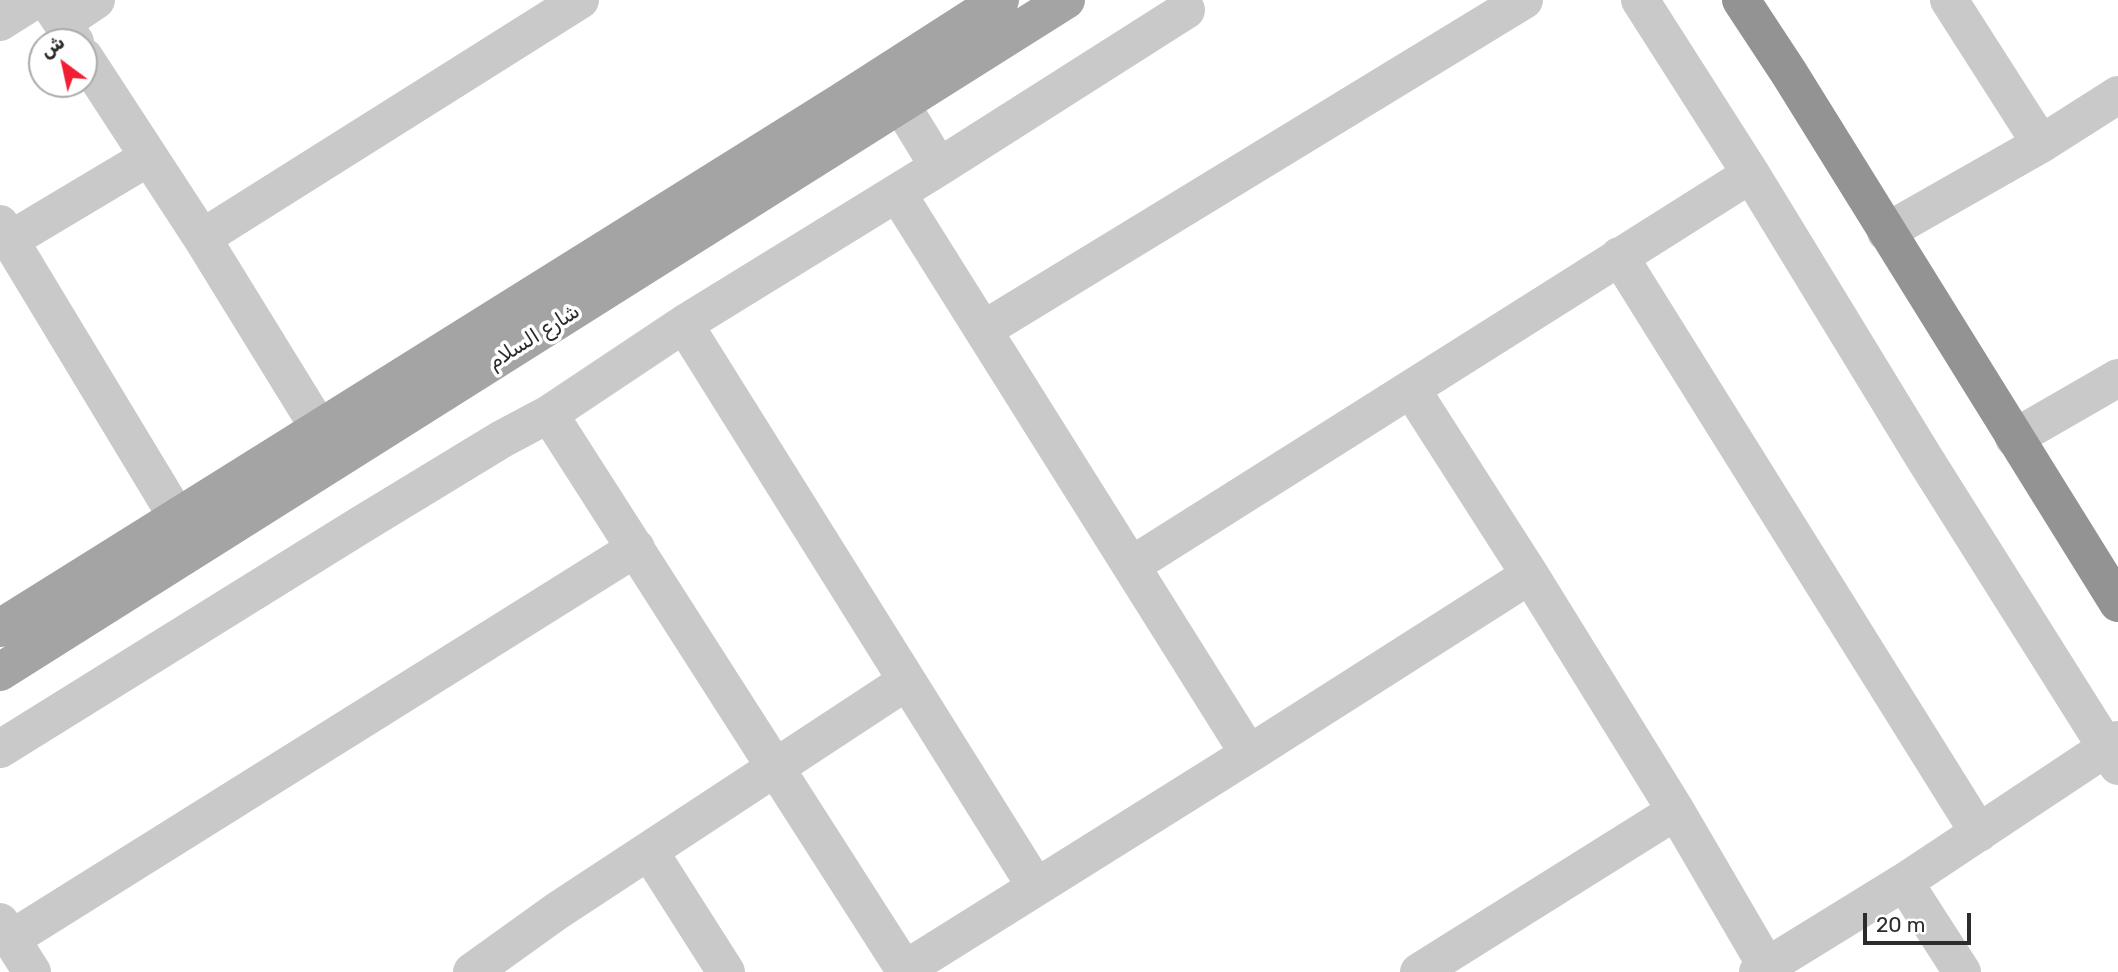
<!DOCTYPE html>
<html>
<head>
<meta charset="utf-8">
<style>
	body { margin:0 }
	#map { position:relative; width:2118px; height:972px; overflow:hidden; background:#fff; font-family:Rubik,Vazirmatn,sans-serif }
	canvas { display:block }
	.north { position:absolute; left:28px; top:28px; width:70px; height:70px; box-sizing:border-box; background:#fff; border:2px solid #ababab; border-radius:50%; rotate:327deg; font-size:19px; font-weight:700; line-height:28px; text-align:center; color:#2c2c2c }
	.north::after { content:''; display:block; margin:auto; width:24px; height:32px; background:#f11f34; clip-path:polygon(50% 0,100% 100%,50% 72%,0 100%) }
	.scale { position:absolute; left:1863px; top:913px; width:108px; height:32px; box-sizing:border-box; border:4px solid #2c2c2c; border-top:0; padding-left:9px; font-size:21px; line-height:24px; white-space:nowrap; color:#2c2c2c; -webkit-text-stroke:5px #fff; paint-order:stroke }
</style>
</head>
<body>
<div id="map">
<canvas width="2118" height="972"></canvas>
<div class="north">ش</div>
<div class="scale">20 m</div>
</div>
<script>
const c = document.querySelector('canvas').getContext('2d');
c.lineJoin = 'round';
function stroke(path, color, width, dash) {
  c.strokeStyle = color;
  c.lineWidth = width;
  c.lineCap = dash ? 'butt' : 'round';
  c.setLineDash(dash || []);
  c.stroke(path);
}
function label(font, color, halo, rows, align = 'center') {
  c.font = font + ' Rubik,Vazirmatn,sans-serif';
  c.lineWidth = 7;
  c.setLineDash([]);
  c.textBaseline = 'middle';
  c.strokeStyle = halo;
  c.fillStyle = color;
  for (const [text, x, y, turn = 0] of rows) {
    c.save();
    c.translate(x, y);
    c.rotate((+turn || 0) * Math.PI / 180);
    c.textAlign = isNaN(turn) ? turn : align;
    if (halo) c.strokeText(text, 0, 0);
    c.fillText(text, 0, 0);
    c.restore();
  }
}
const minor = new Path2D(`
	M47 0 75 42
	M1640 0 1751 174 1923 456 2118 766
	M1949 0 2041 144
	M0 22 35 0
	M62 23 96 0
	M84 57 202 238 319 428
	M884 77 939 167
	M897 193 1249 754 1530 575 1676 811 1767 967
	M0 224 177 517
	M1886 232 2041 144 2118 95
	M202 238 580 0
	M10 240 149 157
	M1619 256 1979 833
	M684 324 1036 887
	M983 330 1524 0
	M1411 389 1530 575
	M549 414 906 972
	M2014 438 2118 378
	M1132 565 1751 174
	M0 749 359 526 502 439 549 414 684 324 939 167 1186 10
	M649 851 726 972
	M1904 882 1962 972
	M0 922 32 972
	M11 939 636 548
	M904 970 1249 754
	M472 972 557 911 907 681
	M1419 972 1676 811
	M1758 972 1904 882 2118 740`);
const major = new Path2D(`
	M0 628 841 102 1000 0
	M0 672 1066 0`);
const highway = new Path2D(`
	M1741 0 1789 73 2118 603`);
const streetNames = [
	["شارع السلام",534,337,-32]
];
stroke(minor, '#c9c9c9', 38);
stroke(major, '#a4a4a4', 38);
stroke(highway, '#939393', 38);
label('21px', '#2c2c2c', '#fff', streetNames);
</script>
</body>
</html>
